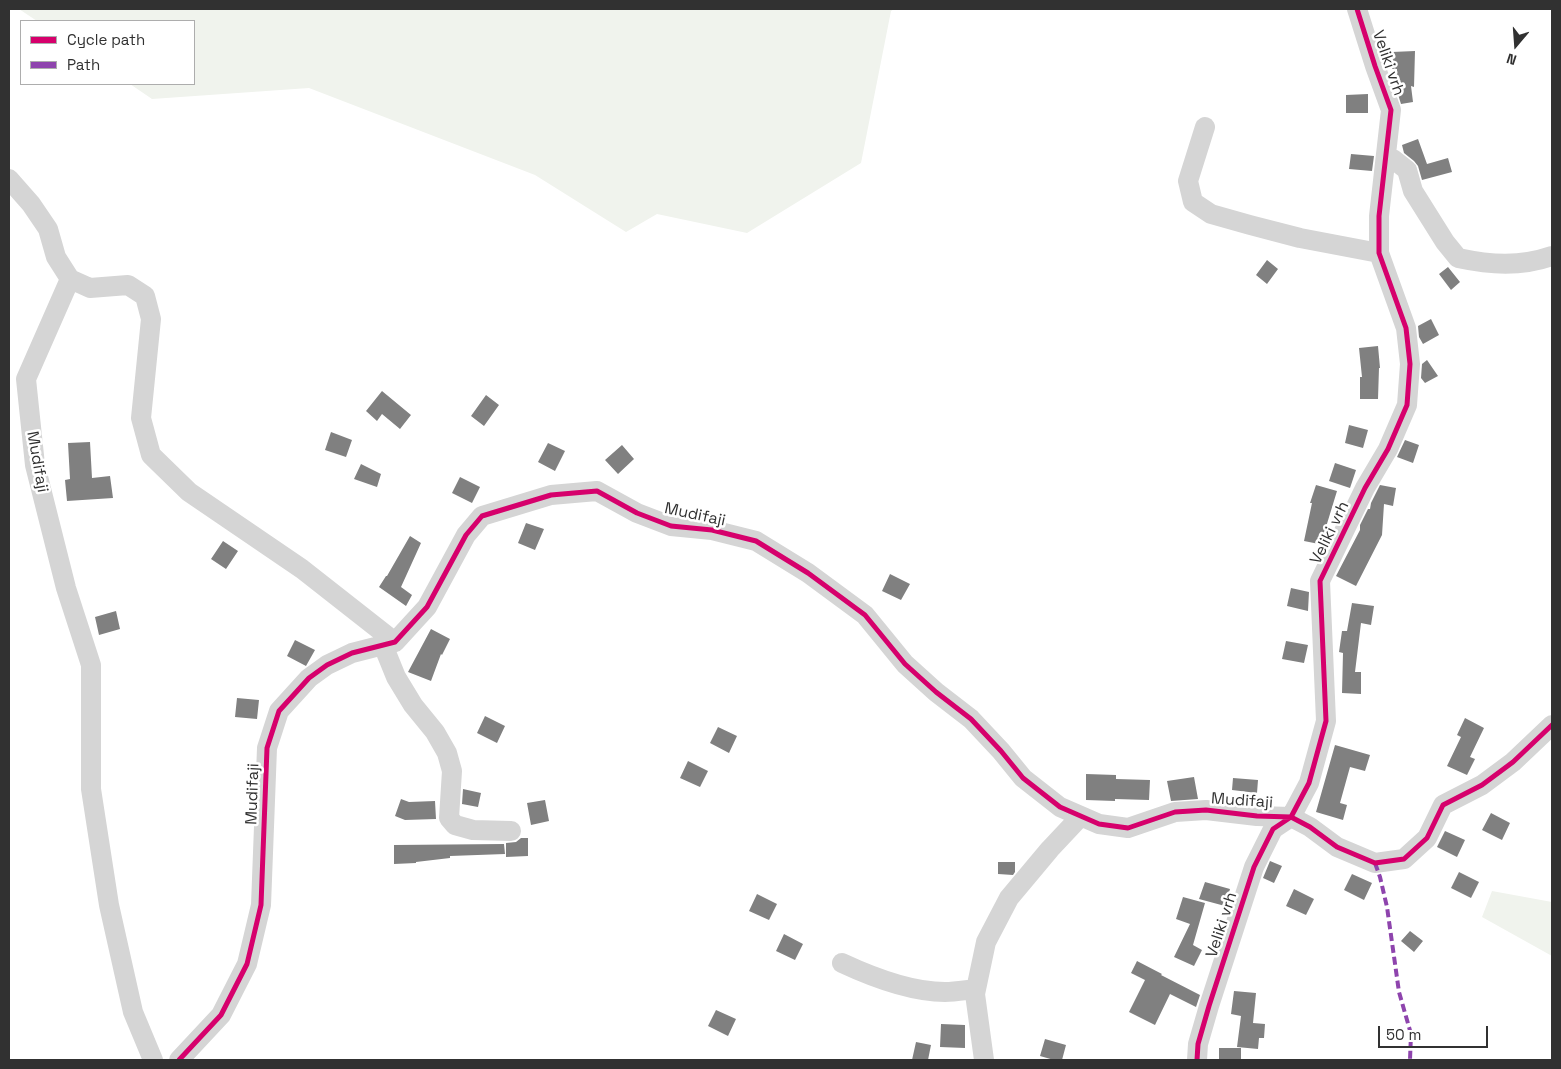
<!DOCTYPE html>
<html>
<head>
<meta charset="utf-8">
<style>
	body { margin:0 }
	#map { position:relative; width:1561px; height:1069px; overflow:hidden; background:#fff; font-family:"Space Grotesk",sans-serif }
	canvas { display:block }
	.frame { position:absolute; inset:0; border:10px solid #313131; pointer-events:none }
	.legend { position:absolute; left:20px; top:20px; width:175px; height:65px; box-sizing:border-box; background:#fff; border:1px solid #adadad; margin:0; padding:6px 9px; list-style:none; font-size:15px; color:#313131 }
	.legend li { display:flex; align-items:center; gap:10px; height:25px }
	.legend b { width:25px; border:1px solid #adadad }
	.north { position:absolute; left:1491px; top:20px; width:50px; height:50px; -webkit-text-stroke:4px #fff; paint-order:stroke; rotate:198deg; font-size:14px; font-weight:700; line-height:20px; text-align:center; color:#313131 }
	.north::after { content:''; display:block; margin:auto; width:18px; height:22px; background:#313131; clip-path:polygon(50% 0,100% 100%,50% 72%,0 100%) }
	.scale { position:absolute; left:1378px; top:1026px; width:110px; height:22px; box-sizing:border-box; border:2px solid #313131; border-top:0; padding-left:6px; font-size:15px; line-height:18px; white-space:nowrap; color:#313131; -webkit-text-stroke:4px #fff; paint-order:stroke }
</style>
</head>
<body>
<div id="map">
<canvas width="1561" height="1069"></canvas>
<div class="frame"></div>
<ul class="legend">
<li><b style="height:6px;background:#d6006c"></b>Cycle path</li>
<li><b style="height:6px;background:#8e44ad"></b>Path</li>
</ul>
<div class="north">N</div>
<div class="scale">50 m</div>
</div>
<script>
const c = document.querySelector('canvas').getContext('2d');
c.lineJoin = 'round';
function fill(path, color) {
  c.fillStyle = color;
  c.fill(path, 'evenodd');
}
function stroke(path, color, width, dash) {
  c.strokeStyle = color;
  c.lineWidth = width;
  c.lineCap = dash ? 'butt' : 'round';
  c.setLineDash(dash || []);
  c.stroke(path);
}
function label(font, color, halo, rows, align = 'center') {
  c.font = font + ' "Space Grotesk",sans-serif';
  c.lineWidth = 5;
  c.setLineDash([]);
  c.textBaseline = 'middle';
  c.strokeStyle = halo;
  c.fillStyle = color;
  for (const [text, x, y, turn = 0] of rows) {
    c.save();
    c.translate(x, y);
    c.rotate((+turn || 0) * Math.PI / 180);
    c.textAlign = isNaN(turn) ? turn : align;
    if (halo) c.strokeText(text, 0, 0);
    c.fillText(text, 0, 0);
    c.restore();
  }
}
const green = new Path2D(`
	M19 9H894L891 11 861 163 747 233 657 214 626 232 535 175 309 88 152 99 130 84H194V21H37Z
	M1492 891 1552 902V956L1482 917Z`);
const building = new Path2D(`
	M1415 51 1414 87 1411 86 1413 102 1401 104 1396 88 1397 69H1392V52Z
	M1368 94V113H1346V95Z
	M1418 139 1427 164 1448 158 1452 172 1422 180 1418 166 1414 161 1404 153 1402 145Z
	M1351 154 1374 156 1372 171 1349 169Z
	M1267 260 1278 269 1267 284 1256 275Z
	M1448 267 1460 282 1451 290 1439 274Z
	M1431 319 1439 335 1423 344 1419 337 1418 326Z
	M1378 346 1380 368H1379L1378 399H1360V377H1362L1359 348Z
	M1427 360 1438 376 1425 383 1421 378 1422 364Z
	M382 391 411 415 400 429 382 414 377 421 366 411Z
	M486 395 499 405 484 426 471 416Z
	M1349 425 1368 430 1363 448 1345 443Z
	M331 432 352 440 346 457 325 450Z
	M1405 440 1419 445 1413 463 1397 457Z
	M90 442 92 478 110 476 113 498 67 501 65 480 70 479 68 443Z
	M548 443 565 451 555 471 538 462Z
	M622 445 634 459 618 474 605 460Z
	M1335 463 1356 470 1350 488 1329 481Z
	M361 464 381 474 377 487 354 479Z
	M460 477 480 487 472 503 452 493Z
	M1316 485 1337 491 1326 527H1329L1324 545 1304 541 1312 503H1310Z
	M1380 485 1396 488 1393 506 1384 504 1382 535 1356 586 1336 576 1360 530V525L1368 509H1370L1371 503Z
	M526 523 544 529 535 550 518 543Z
	M410 536 421 543 401 587 412 595 406 606 379 587 386 576H387Z
	M223 541 238 551 226 569 211 559Z
	M890 574 910 584 901 600 882 591Z
	M1291 588 1309 592 1308 611 1287 606Z
	M1352 603 1374 606 1371 625 1361 623 1355 672H1361V694L1342 693 1343 653 1339 652 1342 631H1347Z
	M116 611 120 629 99 635 95 617Z
	M431 629 450 639 442 655 441 654 431 681 408 672Z
	M295 640 315 650 306 666 287 656Z
	M1286 641 1308 645 1304 663 1282 659Z
	M237 698 259 700 257 719 235 717Z
	M485 716 505 726 497 743 477 733Z
	M1465 718 1484 728 1470 757 1475 759 1467 775 1447 766 1461 737 1457 735Z
	M718 727 737 736 729 753 710 743Z
	M1335 745 1370 755 1365 771 1350 767 1340 803 1347 805 1343 820 1316 812Z
	M688 761 708 771 700 787 680 778Z
	M1086 774 1116 775V779L1150 780 1149 800 1115 799V801L1086 800Z
	M1194 777 1198 799 1171 801 1167 781Z
	M1233 778 1258 780 1257 793 1232 790Z
	M463 789 481 793 478 807 462 804Z
	M401 799 409 802 435 801 436 819 405 820 395 816Z
	M545 800 549 821 531 825 527 803Z
	M1491 813 1510 823 1502 840 1482 830Z
	M1445 831 1465 840 1457 857 1437 847Z
	M521 838H528V856L506 857V843L516 842Z
	M504 844 505 854 450 856V858L416 862V863L394 864V845Z
	M1270 861 1282 866 1274 883 1263 878Z
	M998 862H1015V872L1013 875 998 874Z
	M1459 872 1479 882 1471 898 1451 888Z
	M1352 874 1372 883 1364 900 1344 890Z
	M1205 882 1230 889 1225 906 1199 899Z
	M1294 889 1314 899 1306 915 1286 906Z
	M757 894 777 904 769 920 749 911Z
	M1183 897 1205 903 1193 945 1202 950 1194 966 1174 957 1190 924 1176 919Z
	M1410 931 1423 941 1414 952 1401 941Z
	M784 934 803 944 795 960 776 951Z
	M1137 961 1162 974 1161 975 1200 995 1196 1007 1170 994 1155 1025 1129 1012 1145 980 1131 973Z
	M1234 991 1256 993 1253 1023 1265 1024 1264 1038H1259L1258 1049 1237 1047 1241 1016 1231 1014Z
	M716 1010 736 1019 728 1036 708 1026Z
	M941 1024 965 1025V1048L940 1047Z
	M1045 1039 1066 1045 1062 1060H1054L1040 1056Z
	M916 1042 931 1045 928 1060H912Z
	M1219 1048H1241V1060H1219Z`);
const minor = new Path2D(`
	M1205 127 1188 181 1193 202 1211 214 1250 225 1300 238 1379 253
	M1386 157 1393 159 1407 170 1413 191 1445 242 1458 258C1491 265 1520 267 1552 256
	M9 179 31 204 48 229 56 257 70 279 90 288 128 285 145 296 151 319 141 418 151 455 189 492 302 569 395 642
	M70 279 26 379 35 465 66 588 91 665V789L109 905 133 1012 153 1060
	M383 645 396 677 413 705 435 732 447 753 452 771 449 818 455 825 473 830 511 831
	M842 963C872 977 911 992 945 992 955 992 966 990 976 989
	M179 1060 221 1015 247 964 261 905 267 748 279 711 309 678 327 665 352 653 395 642 427 607 466 535 482 516 551 495 597 491 637 513 671 526 712 530 756 541 808 573 865 615 905 664 936 692 971 719 1001 751 1023 778 1060 807 1099 824 1128 828 1175 812 1206 810 1257 816 1291 817 1310 827 1337 847 1375 863 1404 859 1427 838 1443 805 1482 785 1513 762 1552 725
	M984 1060 975 994 986 942 1009 898 1050 849 1081 816
	M1197 1060 1198 1044 1209 1006 1254 867 1273 829 1291 817 1309 783 1326 721 1320 581 1365 488 1388 449 1407 405 1410 364 1406 328 1379 253V216L1391 110 1375 66 1357 9`);
const quiet = new Path2D(`
	M1375 863 1380 877 1387 907 1399 992 1411 1034 1410 1060`);
const cycleway = new Path2D(`
	M179 1060 221 1015 247 964 261 905 267 748 279 711 309 678 327 665 352 653 395 642 427 607 466 535 482 516 551 495 597 491 637 513 671 526 712 530 756 541 808 573 865 615 905 664 936 692 971 719 1001 751 1023 778 1060 807 1099 824 1128 828 1175 812 1206 810 1257 816 1291 817 1310 827 1337 847 1375 863 1404 859 1427 838 1443 805 1482 785 1513 762 1552 725
	M1197 1060 1198 1044 1209 1006 1254 867 1273 829 1291 817 1309 783 1326 721 1320 581 1365 488 1388 449 1407 405 1410 364 1406 328 1379 253V216L1391 110 1375 66 1357 9`);
const streetNames = [
	["Veliki vrh",1388,63,71],
	["Mudifaji",37,462,80],
	["Mudifaji",695,515,12],
	["Veliki vrh",1330,533,-64],
	["Mudifaji",253,794,-88],
	["Mudifaji",1242,801,4],
	["Veliki vrh",1222,925,-72]
];
fill(green, '#f0f3ed');
fill(building, '#808080');
stroke(minor, '#d5d5d5', 20);
stroke(quiet, '#8e44ad', 4, [8, 4]);
stroke(cycleway, '#d6006c', 5);
label('16px', '#313131', '#fff', streetNames);
</script>
</body>
</html>
